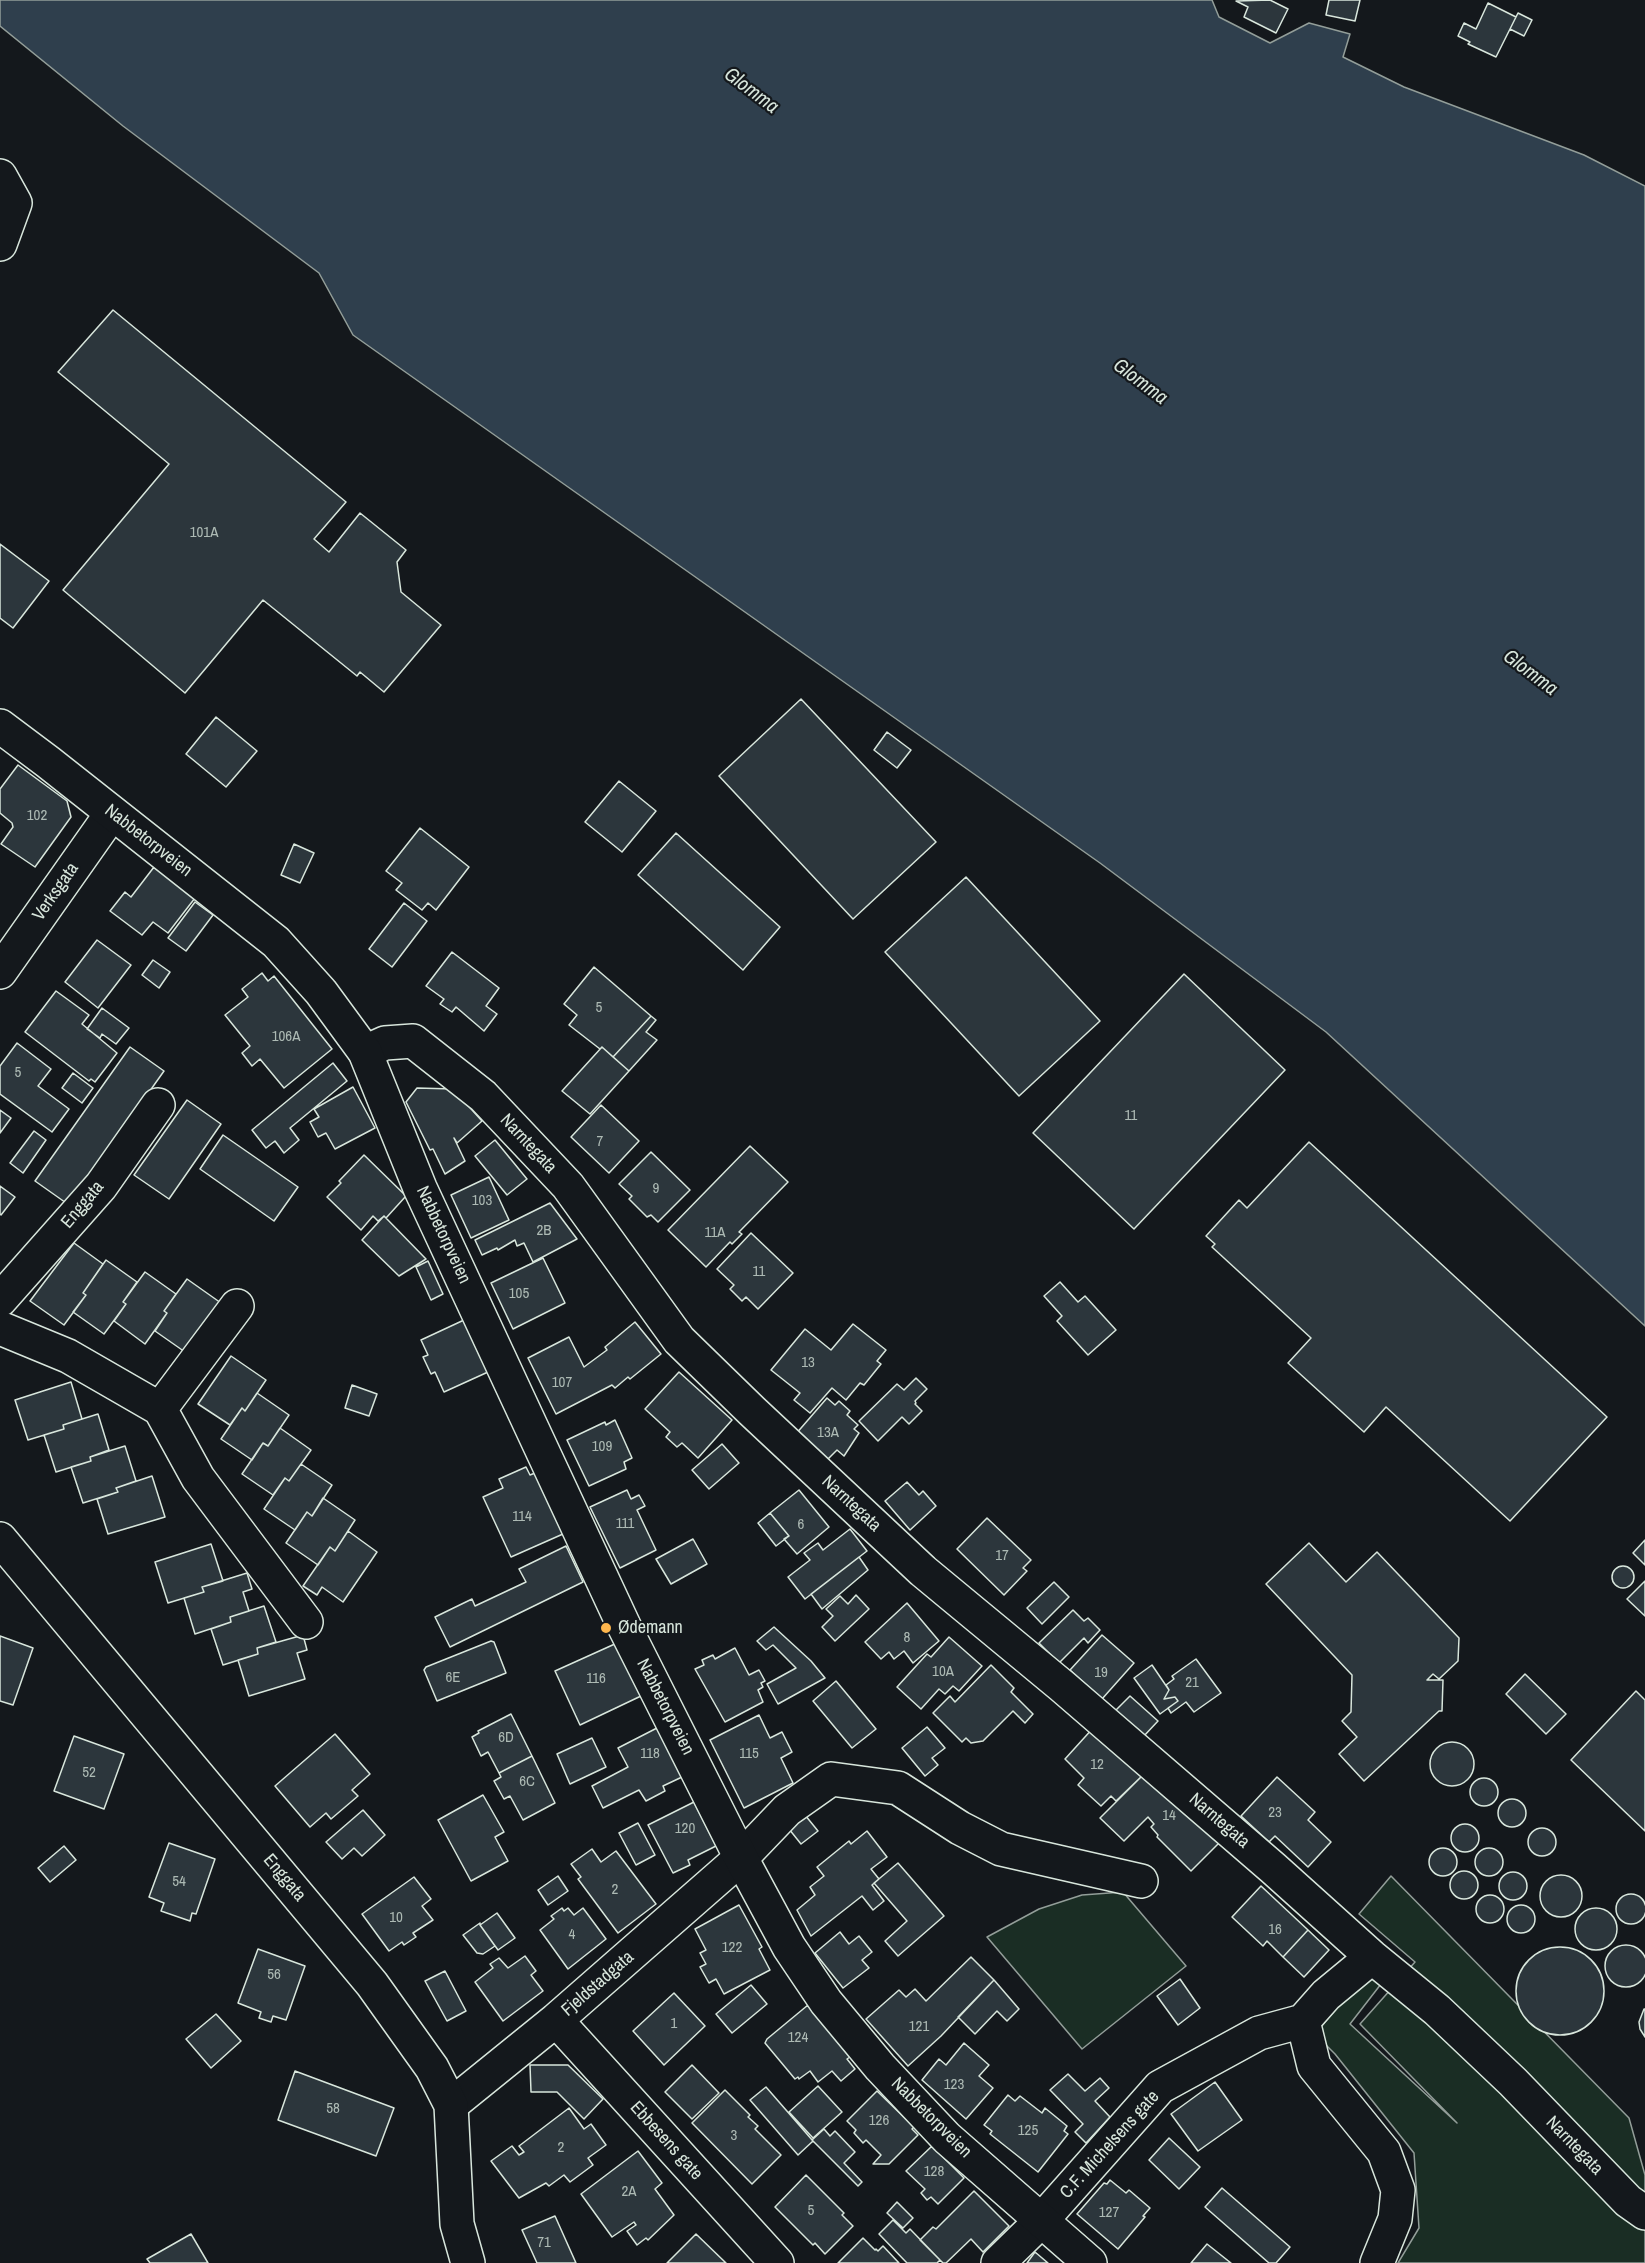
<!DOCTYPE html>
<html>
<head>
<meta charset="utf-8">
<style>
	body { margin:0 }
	canvas { display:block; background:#14181c }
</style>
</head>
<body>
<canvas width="1645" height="2263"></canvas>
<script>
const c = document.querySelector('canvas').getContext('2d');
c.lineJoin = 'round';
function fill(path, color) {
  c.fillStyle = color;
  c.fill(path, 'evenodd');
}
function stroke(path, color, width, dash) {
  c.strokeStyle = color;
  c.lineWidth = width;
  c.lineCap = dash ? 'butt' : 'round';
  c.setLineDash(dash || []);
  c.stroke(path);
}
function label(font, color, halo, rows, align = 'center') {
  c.font = font + ' "Archivo Narrow",sans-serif';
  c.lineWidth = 4.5;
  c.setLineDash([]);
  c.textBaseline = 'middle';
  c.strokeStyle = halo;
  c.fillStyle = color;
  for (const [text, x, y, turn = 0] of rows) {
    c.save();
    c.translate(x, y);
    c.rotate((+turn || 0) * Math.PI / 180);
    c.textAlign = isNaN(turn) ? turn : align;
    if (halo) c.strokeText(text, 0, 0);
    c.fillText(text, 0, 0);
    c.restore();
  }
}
const green = new Path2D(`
	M1391 1876 1629 2118 1645 2175V2263H1398L1419 2228 1414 2153 1335 2054 1315 2034 1367 1972 1381 1984 1350 2024 1457 2123 1360 2024 1415 1962 1359 1914Z
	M1123 1892 1186 1966 1082 2049 987 1937 1039 1909 1082 1895Z`);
const water = new Path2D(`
	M0 0H1212L1219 17 1270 43 1309 23 1350 34 1343 57 1404 87 1584 155 1645 186V1326L1326 1032 1100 863 353 335 319 273 123 126 0 26Z`);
const building = new Path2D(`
	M1270 0 1288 9 1276 33 1244 17 1248 7 1236 1Z
	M1329 0H1360L1355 21 1326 15Z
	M1488 3 1516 17 1496 57 1468 44 1470 42 1458 36 1464 23 1476 29Z
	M1518 13 1532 20 1524 36 1510 29Z
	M113 310 346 502 314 539 329 552 360 513 406 550 397 562 401 592 441 625 384 692 360 672 357 676 263 600 185 693 63 590 169 464 58 372Z
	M0 544 49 581 13 628 0 618Z
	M801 699 936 842 853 919 719 776Z
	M216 717 257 751 226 787 186 754Z
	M887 732 911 750 897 768 874 750Z
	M18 765 67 801 71 817 35 867 1 844 13 827 12 823 0 813V789Z
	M619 781 656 811 622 852 585 822Z
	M420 828 469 867 436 910 428 903 422 910 396 890 402 883 386 871Z
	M676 833 780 927 743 970 638 875Z
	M294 844 314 853 300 883 281 875Z
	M154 867 195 898 168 933 153 922 142 935 110 911 125 892 131 897Z
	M966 877 1100 1021 1019 1096 885 952Z
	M195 902 213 915 186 951 168 938Z
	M404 903 427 921 392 967 369 949Z
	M97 940 131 965 98 1008 65 982Z
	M452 952 499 988 486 1006 497 1014 484 1031 456 1007 452 1012 440 1004 444 999 426 986Z
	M153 960 170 972 159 988 142 975Z
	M594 967 651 1016 613 1057 602 1047 600 1049 569 1025 577 1015 564 1004Z
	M262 973 268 981 274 976 332 1049 284 1088 260 1059 252 1066 242 1053 250 1046 225 1015 248 997 242 989Z
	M1184 974 1285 1070 1134 1229 1033 1133Z
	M56 991 89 1015 82 1024 117 1053 95 1082 91 1079 89 1081 25 1032Z
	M102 1008 129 1028 116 1044 102 1034 100 1038 87 1029Z
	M651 1016 656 1020 646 1032 657 1040 629 1071 613 1057Z
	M17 1043 51 1069 38 1086 69 1109 52 1132 0 1094V1066Z
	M130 1047 164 1071 69 1205 35 1181Z
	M602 1047 629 1071 590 1114 562 1091Z
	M333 1063 347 1081 290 1128 299 1140 284 1153 275 1141 266 1148 252 1130Z
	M73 1073 93 1088 82 1103 62 1088Z
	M353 1087 375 1128 335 1149 326 1133 318 1137 310 1122 319 1117 314 1109Z
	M417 1088 453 1089 482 1121 457 1143 454 1138 465 1161 445 1174 433 1149 430 1150 406 1102Z
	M187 1100 221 1124 169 1199 134 1175Z
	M601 1105 639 1141 609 1173 571 1137Z
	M0 1110 11 1118 0 1133Z
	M34 1131 46 1140 23 1173 10 1163Z
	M223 1135 298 1187 274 1221 200 1169Z
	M495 1140 527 1179 507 1195 475 1156Z
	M1309 1142 1607 1417 1510 1521 1386 1407 1364 1432 1288 1363 1311 1338 1212 1247 1215 1244 1206 1236 1239 1200 1247 1208Z
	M750 1146 788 1182 739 1232 742 1234 732 1244 730 1242 706 1267 668 1230Z
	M651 1152 690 1190 658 1222 651 1215 647 1217 629 1199 632 1196 619 1184Z
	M364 1155 406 1196 386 1218 384 1216 378 1221 373 1216 361 1230 327 1197 341 1183 339 1181Z
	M489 1177 509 1220 471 1238 451 1195Z
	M0 1186 15 1197 1 1215 0 1214Z
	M550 1203 577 1239 533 1262 524 1243 517 1246 515 1240 498 1250 497 1248 482 1255 475 1240Z
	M384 1216 426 1259 399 1276 362 1240Z
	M751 1233 793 1273 758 1309 746 1297 742 1301 730 1289 734 1285 717 1269Z
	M74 1243 103 1264 83 1293 86 1295 64 1325 30 1301Z
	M543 1258 565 1303 513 1329 491 1283Z
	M106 1260 137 1282 123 1302 126 1304 104 1334 73 1312 86 1295 83 1293Z
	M428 1261 443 1294 431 1300 416 1267Z
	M145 1272 176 1294 164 1311 167 1313 145 1344 114 1321 126 1304 123 1302Z
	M187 1279 221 1303 185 1352 155 1331 167 1313 164 1311Z
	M1060 1282 1078 1302 1085 1296 1116 1330 1088 1355 1057 1321 1062 1316 1044 1296Z
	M464 1320 488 1372 444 1392 435 1372 431 1374 423 1357 428 1355 421 1340Z
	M635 1322 661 1354 630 1379 628 1377 615 1388 612 1385 556 1414 528 1358 569 1337 584 1367 607 1350 605 1347Z
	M853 1324 886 1350 877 1361 881 1364 864 1385 860 1383 846 1400 832 1388 810 1413 794 1400 800 1393 771 1370 805 1329 831 1350Z
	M231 1356 266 1380 245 1411 242 1408 230 1425 198 1404Z
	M679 1372 732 1420 698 1458 682 1443 677 1447 666 1437 670 1432 645 1409Z
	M916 1378 927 1389 915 1401 916 1403 915 1404 922 1411 909 1424 902 1417 878 1441 859 1421 897 1384 904 1390Z
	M71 1382 82 1419 63 1425 64 1429 28 1440 15 1400Z
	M352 1385 377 1394 369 1416 345 1408Z
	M257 1393 289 1415 268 1446 263 1443 252 1460 221 1439 242 1408 245 1411Z
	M827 1398 835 1405 839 1401 850 1411 847 1415 858 1425 854 1429 859 1433 844 1456 837 1450 826 1461 795 1435Z
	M98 1414 109 1450 90 1457 91 1461 56 1472 44 1435 64 1429 63 1425Z
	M615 1420 632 1458 624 1462 626 1469 589 1486 567 1440 605 1422 606 1425Z
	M280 1428 311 1450 289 1481 285 1478 273 1495 242 1474 263 1443 268 1446Z
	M722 1444 739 1463 709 1489 692 1470Z
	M125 1446 136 1481 116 1488 118 1492 83 1503 71 1467 91 1461 90 1457Z
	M301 1464 332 1485 312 1516 307 1512 295 1530 264 1509 285 1478 289 1481Z
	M526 1467 530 1475 535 1473 563 1534 511 1557 483 1497 503 1488 499 1479Z
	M152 1476 165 1517 108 1534 97 1499 118 1492 116 1488Z
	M907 1482 919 1495 923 1491 936 1506 910 1530 885 1501Z
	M627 1490 631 1499 639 1495 645 1506 637 1510 656 1550 620 1568 590 1507Z
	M799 1490 829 1527 797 1554 784 1539 789 1536 770 1513Z
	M323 1498 355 1520 335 1551 330 1547 318 1565 286 1543 307 1512 312 1516Z
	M770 1513 789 1536 776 1546 758 1523Z
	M987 1518 1031 1560 1023 1568 1027 1571 1004 1595 957 1549Z
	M850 1529 867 1551 805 1599 788 1577 810 1560 804 1553 818 1543 823 1550Z
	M348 1531 377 1552 343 1602 322 1587 317 1595 303 1586 330 1547 335 1551Z
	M693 1539 707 1564 671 1584 656 1559Z
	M1645 1540V1565L1633 1553Z
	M1309 1543 1346 1582 1377 1552 1459 1638 1458 1661 1439 1679 1433 1674 1427 1680H1443L1442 1711H1439L1364 1781 1339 1754 1357 1737 1342 1721 1351 1712 1352 1675 1266 1584Z
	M211 1544 223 1581 202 1587 204 1592 168 1603 155 1562Z
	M566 1546 583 1582 450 1647 435 1617 472 1599 475 1606 526 1582 519 1569Z
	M859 1557 868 1570 822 1609 811 1594Z
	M1612 1577a11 11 0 1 1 22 0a11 11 0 1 1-22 0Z
	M247 1573 252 1589 243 1592 249 1611 230 1617 231 1622 195 1634 184 1598 204 1592 202 1587Z
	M1645 1581V1616L1627 1599Z
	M1054 1582 1069 1597 1042 1624 1027 1608Z
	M856 1595 869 1609 835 1641 822 1627 833 1616 826 1609 840 1596 848 1604Z
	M907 1603 939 1641 913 1663 904 1651 894 1659 889 1652 881 1659 865 1642Z
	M264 1606 276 1642 257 1648 258 1654 223 1665 211 1629 231 1622 230 1617Z
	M1073 1610 1084 1621 1088 1618 1100 1630 1088 1643 1084 1638 1059 1663 1039 1643Z
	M774 1627 811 1661 825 1678 778 1704 767 1684 796 1668 773 1645 766 1650 757 1641Z
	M303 1635 307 1650 297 1653 305 1679 249 1696 238 1660 258 1654 257 1648Z
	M1102 1635 1134 1663 1102 1699 1070 1670Z
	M0 1636 33 1648 13 1705 0 1701Z
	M949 1637 982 1666 959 1691 953 1686 945 1694 939 1689 921 1709 897 1687 927 1654 931 1657Z
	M491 1641 494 1642 506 1673 437 1701 424 1670 426 1667Z
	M617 1643 641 1696 580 1725 555 1671Z
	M735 1648 749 1675 759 1670 765 1681 761 1683 763 1687 758 1690 763 1702 725 1722 695 1669 704 1665 702 1660 713 1655 715 1659Z
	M1196 1659 1221 1693 1194 1712 1186 1702 1171 1713 1168 1708 1178 1701 1175 1697 1164 1699 1169 1690 1166 1685 1174 1679 1172 1676Z
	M991 1665 1014 1688 1011 1692 1033 1714 1025 1723 1013 1711 983 1741 971 1743 966 1738 962 1742 933 1713 950 1696 955 1702Z
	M1152 1665 1169 1690 1164 1699 1175 1697 1178 1701 1160 1714 1134 1678Z
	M1525 1674 1566 1714 1546 1734 1506 1694Z
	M836 1681 876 1729 852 1748 813 1701Z
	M1636 1691 1645 1700V1831L1571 1760Z
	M1130 1696 1158 1721 1143 1737 1115 1711Z
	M511 1714 532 1756 499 1773 488 1752 481 1756 472 1737 479 1733 478 1731Z
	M759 1715 770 1738 782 1732 792 1752 781 1758 793 1783 744 1808 710 1740Z
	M927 1727 945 1748 932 1758 938 1765 925 1776 902 1748Z
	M1094 1727 1145 1773 1116 1801 1111 1796 1101 1806 1078 1785 1084 1778 1065 1759Z
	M657 1728 682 1777 663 1786 665 1791 646 1801 639 1790 603 1808 592 1786 628 1767 618 1748Z
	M335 1734 370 1774 352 1790 358 1796 331 1819 326 1813 310 1827 275 1786Z
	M74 1736 124 1754 104 1809 54 1791Z
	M592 1738 606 1767 570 1784 557 1754Z
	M1430 1764a22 22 0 1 1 44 0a22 22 0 1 1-44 0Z
	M532 1756 555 1803 523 1820 510 1796 504 1799 494 1781 501 1777 499 1773Z
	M1145 1773 1219 1843 1191 1871 1157 1837 1158 1835 1151 1827 1154 1824 1148 1817 1124 1841 1100 1818Z
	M1277 1777 1315 1812 1308 1820 1331 1842 1308 1867 1275 1836 1269 1842 1241 1816Z
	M1470 1792a14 14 0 1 1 28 0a14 14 0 1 1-28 0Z
	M483 1795 504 1832 495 1837 508 1861 471 1881 438 1820Z
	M1498 1813a14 14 0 1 1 28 0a14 14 0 1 1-28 0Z
	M694 1802 716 1846 688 1860 690 1865 673 1873 648 1825Z
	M363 1810 385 1835 362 1856 354 1848 342 1859 326 1842Z
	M805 1815 818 1831 801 1844 789 1829Z
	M638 1823 655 1855 636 1865 619 1833Z
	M1451 1838a14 14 0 1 1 28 0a14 14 0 1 1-28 0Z
	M1528 1842a14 14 0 1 1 28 0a14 14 0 1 1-28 0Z
	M867 1831 887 1857 871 1869 879 1879 872 1885 884 1901 873 1910 862 1896 811 1936 797 1910 815 1895 810 1887 824 1876 817 1867 849 1841 851 1844Z
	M169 1843 215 1859 196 1914 192 1913 190 1921 161 1911 164 1903 149 1897Z
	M64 1846 76 1860 50 1882 38 1868Z
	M1429 1862a14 14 0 1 1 28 0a14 14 0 1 1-28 0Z
	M1475 1862a14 14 0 1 1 28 0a14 14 0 1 1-28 0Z
	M592 1849 601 1862 616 1851 656 1904 618 1933 578 1879 581 1877 571 1864Z
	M898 1863 944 1916 898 1956 885 1941 907 1921 874 1883Z
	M1450 1885a14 14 0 1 1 28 0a14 14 0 1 1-28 0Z
	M1499 1886a14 14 0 1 1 28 0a14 14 0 1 1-28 0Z
	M1540 1896a21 21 0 1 1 42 0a21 21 0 1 1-42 0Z
	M558 1876 568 1891 548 1905 538 1890Z
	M414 1877 431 1899 422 1906 433 1920 413 1933 416 1937 404 1945 402 1942 389 1951 362 1914Z
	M1261 1886 1308 1930 1283 1957 1267 1941 1263 1946 1232 1917Z
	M1616 1909a15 15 0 1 1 30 0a15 15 0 1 1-30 0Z
	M1476 1909a14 14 0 1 1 28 0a14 14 0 1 1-28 0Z
	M739 1905 762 1947 759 1949 770 1970 724 1994 716 1979 709 1983 700 1967 706 1964 700 1953 706 1950 695 1929Z
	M1507 1919a14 14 0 1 1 28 0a14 14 0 1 1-28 0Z
	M1575 1929a21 21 0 1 1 42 0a21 21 0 1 1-42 0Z
	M562 1908 564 1911 568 1908 574 1915 583 1908 606 1939 568 1969 540 1930 554 1919 551 1916Z
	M497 1913 515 1938 498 1950 480 1925Z
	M480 1923V1925L495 1946 483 1954 477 1953 463 1935Z
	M1308 1930 1329 1950 1304 1977 1283 1957Z
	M840 1932 849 1944 859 1936 872 1952 862 1960 869 1968 843 1988 815 1953Z
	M1605 1966a21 21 0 1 1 42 0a21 21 0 1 1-42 0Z
	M1516 1991a44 44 0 1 1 88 0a44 44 0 1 1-88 0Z
	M258 1949 305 1966 286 2020 273 2016 271 2022 259 2018 261 2012 238 2003Z
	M525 1956 536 1971 531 1975 543 1991 503 2021 475 1982 493 1968 490 1964 499 1958 508 1968Z
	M971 1957 994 1980 941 2036 908 2066 866 2019 899 1990 906 1997 915 1989 926 2001Z
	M445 1971 466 2011 447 2021 425 1981Z
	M1180 1979 1200 2008 1178 2025 1157 1996Z
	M994 1980 1019 2009 1007 2021 997 2011 975 2034 958 2017Z
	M751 1985 767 2004 732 2033 716 2014Z
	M674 1993 705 2026 664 2065 633 2031Z
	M808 2005 850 2057 847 2059 855 2069 841 2081 832 2071 818 2082 810 2071 799 2079 798 2077 795 2079 765 2043 767 2039Z
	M1644 2009H1645V2037L1640 2029 1639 2022Z
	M216 2014 241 2041 211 2068 186 2039Z
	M964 2043 989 2065 979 2076 993 2088 966 2119 922 2080 939 2059 946 2065Z
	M530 2065H568L603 2099 584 2119 557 2092H531Z
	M692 2065 719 2093 692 2119 665 2092Z
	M295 2071 394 2108 376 2156 278 2120Z
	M1068 2074 1085 2091 1100 2078 1109 2088 1095 2101 1110 2117 1086 2143 1075 2132 1083 2124 1050 2090Z
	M1215 2082 1242 2120 1198 2151 1171 2114Z
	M818 2086 842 2112 813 2138 789 2112Z
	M766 2087 813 2141 798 2155 750 2100Z
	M725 2090 750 2115 748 2117 758 2126 755 2129 781 2155 752 2184 692 2123Z
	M877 2091 914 2127 912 2129 918 2135 889 2164H873L881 2155 866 2140 863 2143 854 2133 856 2130 847 2121Z
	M1008 2095 1015 2101 1020 2096 1042 2113 1045 2108 1067 2126 1064 2131 1068 2134 1038 2172 990 2134 992 2131 984 2125Z
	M569 2108 584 2129 591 2124 606 2145 588 2158 593 2165 570 2182 564 2175 549 2186 546 2183 519 2198 491 2161 512 2146 519 2155 524 2152 519 2146Z
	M824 2129 830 2136 835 2131 855 2152 844 2163 862 2182 858 2186 812 2140Z
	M1169 2138 1200 2167 1179 2189 1149 2160Z
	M932 2146 964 2178 938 2204 931 2197 927 2200 921 2193 925 2189 906 2171Z
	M638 2151 662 2183 655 2189 674 2215 648 2240 646 2238 637 2245 627 2231 636 2225 634 2222 612 2237 581 2194Z
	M806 2175 844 2213 842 2215 853 2226 825 2254 815 2243 813 2245 775 2207Z
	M1110 2180 1126 2193 1129 2190 1150 2208 1143 2216 1145 2217 1118 2249 1077 2214 1104 2183 1107 2184Z
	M1222 2188 1290 2247 1276 2263H1269L1205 2207Z
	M974 2191 1009 2226 983 2252 971 2239 946 2263H943L920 2240 933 2227 936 2229Z
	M897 2202 913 2218 903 2228 887 2213Z
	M555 2216 576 2263H537L522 2230Z
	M893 2220 906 2233 910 2229 940 2260 937 2263H907L879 2234Z
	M191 2234 208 2263H150L147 2259Z
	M696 2234 726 2263H667Z
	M863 2238 875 2250 876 2249 878 2251 883 2246 899 2263H838Z
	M1207 2244 1231 2263H1191Z
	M1035 2252 1048 2263H1027Z`);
const street = new Path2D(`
	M0 176 15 203 0 244
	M0 972 112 813
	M365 1052 385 1043 413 1041 483 1096 568 1186 679 1340 752 1411 923 1571 1062 1686 1273 1868 1372 1957 1437 2010 1513 2082 1628 2201 1645 2213
	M0 1300 101 1186 158 1105
	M0 1328 68 1356 160 1409 198 1478 306 1622
	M160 1409 237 1306
	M1372 1957 1326 1995 1303 2021 1314 2066 1384 2152 1398 2190 1395 2219 1377 2263
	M556 2020 777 2263
	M451 2105 556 2020 741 1858 787 1810 831 1779 898 1788 960 1828 1001 1849 1141 1881
	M998 2263 1041 2221 1160 2087 1259 2033 1303 2021`);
const secondary = new Path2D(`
	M0 726 48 762 276 942 321 992 365 1052 420 1188 624 1626 741 1858 789 1947 826 2002 880 2067 947 2138 1090 2263
	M0 1539 372 1984 432 2068 451 2105 457 2224 468 2263`);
const markers = [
	[606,1628,6,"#ffb74d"]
];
const numberNames = [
	["101A",204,533],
	["102",37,816],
	["5",599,1008],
	["106A",286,1037],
	["5",18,1073],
	["11",1131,1116],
	["7",600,1142],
	["9",656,1189],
	["103",482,1201],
	["2B",544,1231],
	["11A",715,1233],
	["11",759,1272],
	["105",519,1294],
	["13",808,1363],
	["107",562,1383],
	["13A",828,1433],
	["109",602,1447],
	["114",522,1517],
	["111",625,1524],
	["6",801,1525],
	["17",1002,1556],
	["8",907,1638],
	["10A",943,1672],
	["19",1101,1673],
	["6E",453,1678],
	["116",596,1679],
	["21",1192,1683],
	["6D",506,1738],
	["118",650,1754],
	["115",749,1754],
	["12",1097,1765],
	["52",89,1773],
	["6C",527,1782],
	["23",1275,1813],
	["14",1169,1816],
	["120",685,1829],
	["54",179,1882],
	["2",615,1890],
	["10",396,1918],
	["16",1275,1930],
	["4",572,1935],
	["122",732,1948],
	["56",274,1975],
	["1",674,2024],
	["121",919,2027],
	["124",798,2038],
	["123",954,2085],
	["58",333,2109],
	["126",879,2121],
	["125",1028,2131],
	["3",734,2136],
	["2",561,2148],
	["128",934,2172],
	["2A",629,2192],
	["5",811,2211],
	["127",1109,2213],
	["71",544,2243]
];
const streetNames = [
	["Nabbetorpveien",148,841,38],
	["Verksgata",56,892,-55],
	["Narntegata",528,1144,47],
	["Enggata",83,1205,-50],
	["Nabbetorpveien",443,1235,65],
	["Narntegata",851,1504,43],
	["Nabbetorpveien",665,1707,63],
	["Narntegata",1219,1821,41],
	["Enggata",284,1878,50],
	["Fjeldstadgata",598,1984,-41],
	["Nabbetorpveien",931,2118,45],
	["Ebbesens gate",666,2141,48],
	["C.F. Michelsens gate",1110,2145,-48],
	["Narntegata",1574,2146,46]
];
const poiNames = [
	["Ødemann",618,1628]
];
const waterNames = [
	["Glomma",751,91,37],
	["Glomma",1140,382,37],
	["Glomma",1530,673,37]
];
fill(green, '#1a2d24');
stroke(green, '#939e99', 1.5);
fill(water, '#2f3f4d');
stroke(water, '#939e99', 1.5);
fill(building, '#2c363c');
stroke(building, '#d8e6dc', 1.5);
stroke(street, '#d8e6dc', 36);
stroke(secondary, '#d8e6dc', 36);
stroke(street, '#14181c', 33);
stroke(secondary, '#14181c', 33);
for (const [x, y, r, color] of markers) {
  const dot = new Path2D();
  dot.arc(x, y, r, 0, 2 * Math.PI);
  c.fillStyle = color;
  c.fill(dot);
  stroke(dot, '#14181c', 2);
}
label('15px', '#adbab4', null, numberNames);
label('18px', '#d8e6dc', '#14181c', streetNames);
label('18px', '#d8e6dc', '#14181c', poiNames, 'left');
label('italic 20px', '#d8e6dc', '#14181c', waterNames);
</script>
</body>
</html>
